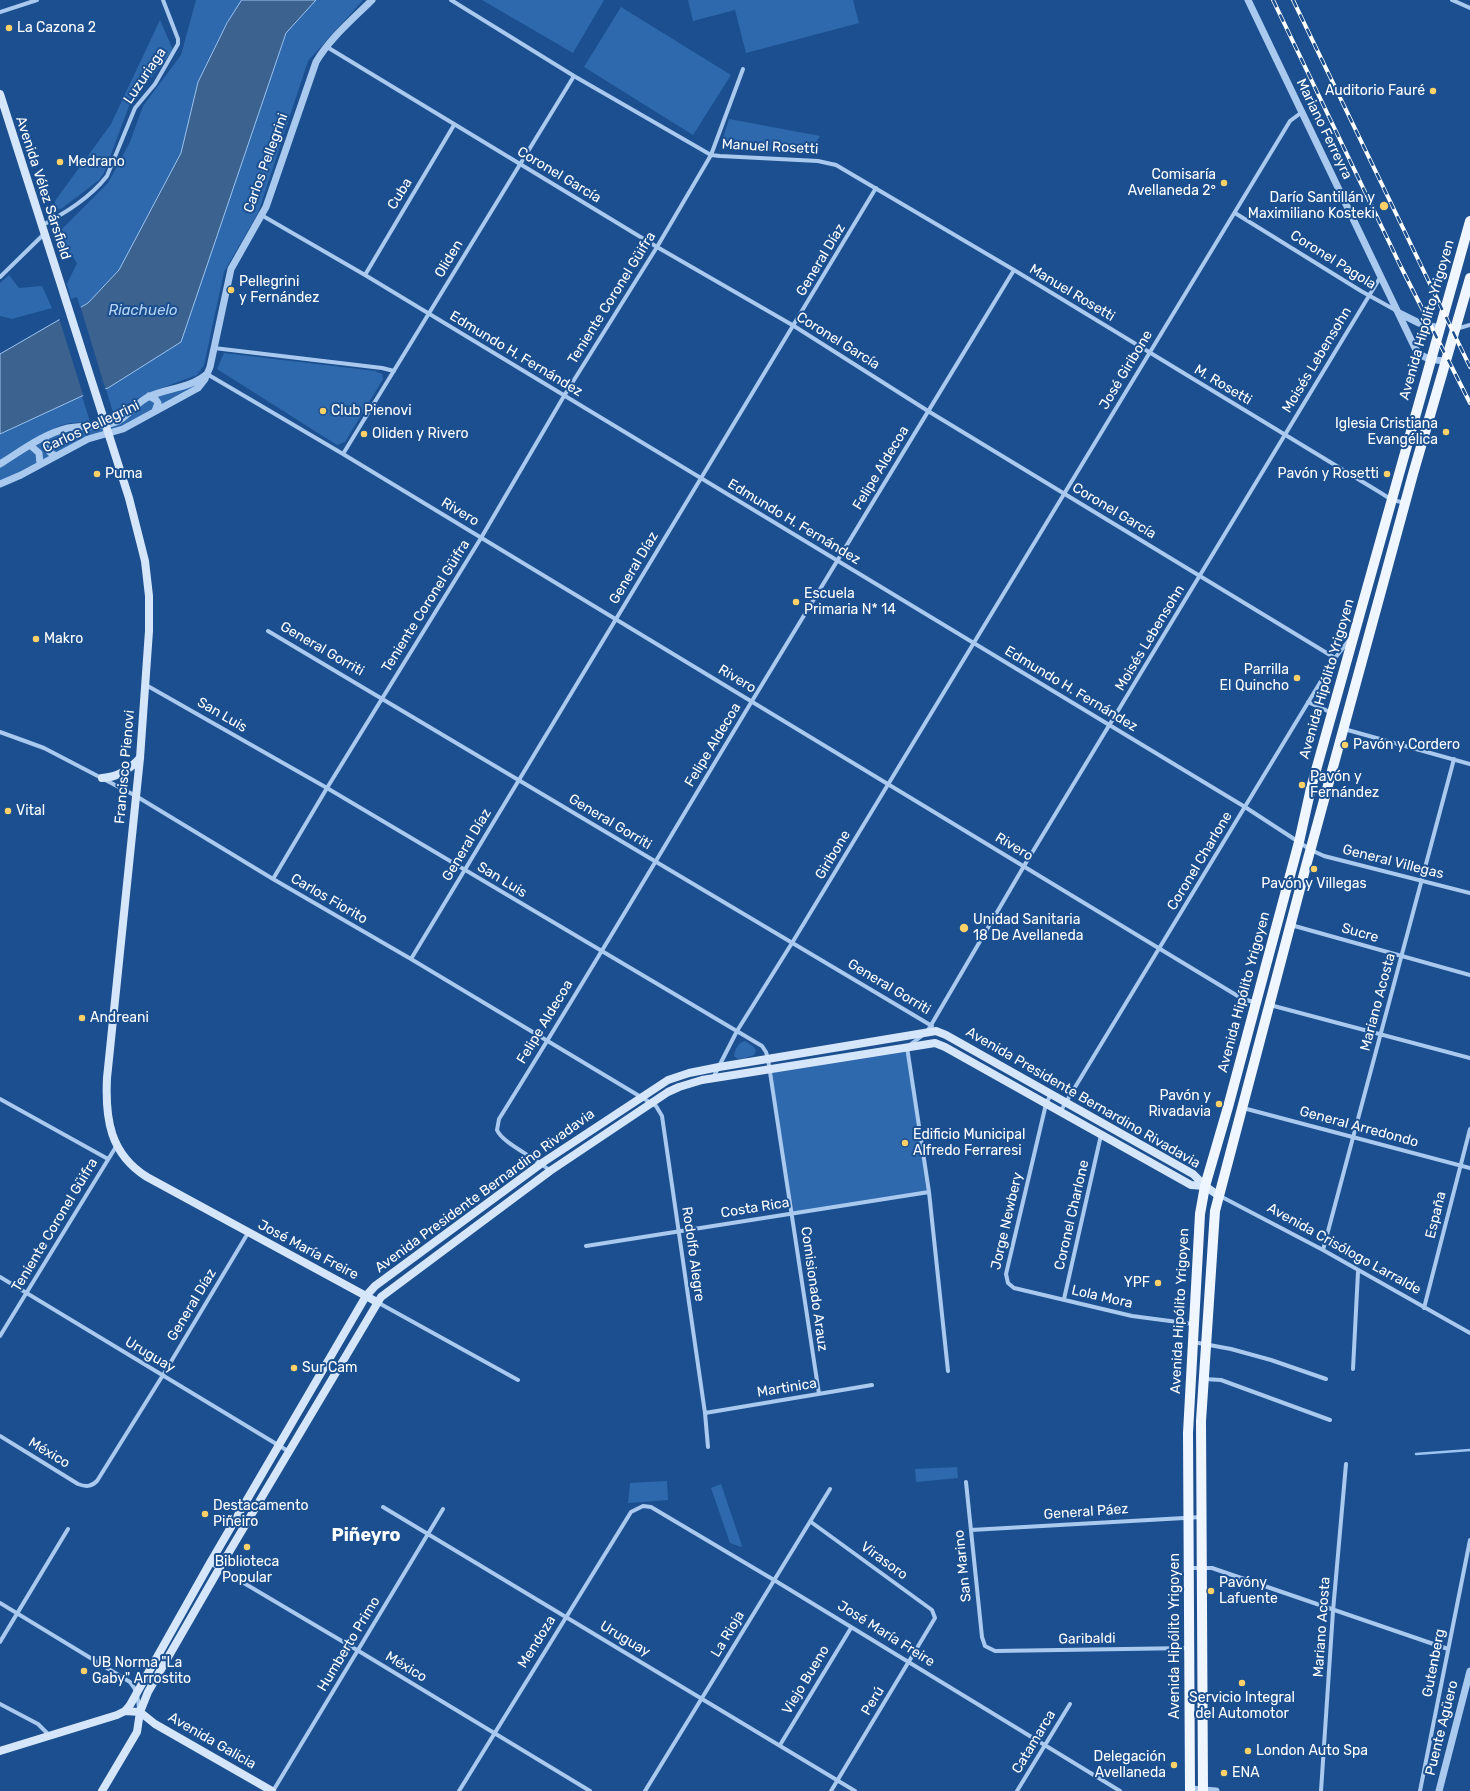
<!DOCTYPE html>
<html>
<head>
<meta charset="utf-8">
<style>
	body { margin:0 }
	canvas { display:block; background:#1b4f8f }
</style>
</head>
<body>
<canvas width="1470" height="1791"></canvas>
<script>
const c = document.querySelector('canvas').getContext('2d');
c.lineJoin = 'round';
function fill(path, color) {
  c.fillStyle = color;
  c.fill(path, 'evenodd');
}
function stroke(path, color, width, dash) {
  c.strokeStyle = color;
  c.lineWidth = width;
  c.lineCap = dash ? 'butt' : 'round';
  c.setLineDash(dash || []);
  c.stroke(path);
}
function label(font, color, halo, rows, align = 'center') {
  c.font = font + ' Rubik,sans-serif';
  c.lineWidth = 4;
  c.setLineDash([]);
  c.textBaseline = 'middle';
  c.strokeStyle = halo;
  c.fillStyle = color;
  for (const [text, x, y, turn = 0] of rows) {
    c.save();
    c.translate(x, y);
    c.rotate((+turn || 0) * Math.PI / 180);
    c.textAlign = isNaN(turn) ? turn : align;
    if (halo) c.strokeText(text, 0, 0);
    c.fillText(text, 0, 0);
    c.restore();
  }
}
const green = new Path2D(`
	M196 0H242L227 23 198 82 181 153 119 270 88 303 80 307 77 297 71 299 67 284 77 263 67 248 59 246 57 234 108 183 130 142 143 106 181 55Z
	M316 0H363L308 61 258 213 224 272 204 365 197 375 148 393 113 412 106 389 181 342 286 33Z
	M482 0H604L573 53Z
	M688 0H853L859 23 746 53 735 10 693 21Z
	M621 7 731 75 693 135 584 67Z
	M160 20 173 50 129 106 104 173 99 180 61 209 54 208 55 201 111 124Z
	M729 119 820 136 809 153 728 148 721 144Z
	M9 275 19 288 42 286 52 308 12 319 0 316V283Z
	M224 353 375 371 382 374 383 379 345 442 337 445 217 369Z
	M202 384 128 427 94 437 0 484V464L54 433 115 422 145 398Z
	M82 396 90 422 70 423 59 426 0 461V434Z
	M745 1041 754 1047 756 1051 754 1055C747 1057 739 1062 734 1056 735 1050 738 1042 745 1041Z
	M907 1047 929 1192 792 1213 769 1070Z
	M957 1467 958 1478 916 1482 915 1469Z
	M667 1481 668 1500 628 1503 630 1483Z
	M721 1484 742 1546 741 1547 730 1543 711 1488Z`);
const water = new Path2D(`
	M242 0H316L286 33 181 342 108 388 82 396 0 434V354L88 303 119 270 181 153 198 82 227 23Z`);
const pier = new Path2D(`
	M80 305 106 391 84 398 59 318Z`);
const stream = new Path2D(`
	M1416 1454 1470 1450`);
const minor = new Path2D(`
	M451 0 574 76 711 155 720 156 818 161 836 165 1014 270 1381 493 1392 500 1406 503
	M1452 0 1470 8
	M0 12 37 0
	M327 47 657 247 794 326 928 411 1335 658
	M1235 213 1361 291 1397 311
	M263 216 365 275 1245 807 1311 850 1324 856 1470 893
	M41 226C65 213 90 198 107 176L135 108 155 84 178 44V39L163 0
	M365 275 454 125
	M0 277 44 234
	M1456 329 1470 325
	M214 348 382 368 394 371
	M207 374 343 454 1241 998 1256 1003
	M343 454 574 76
	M268 631 932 1026
	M146 685 327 788 762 1046 766 1052 768 1059 819 1394
	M1308 702 1332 713
	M1344 729 1470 764
	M0 732 44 748 136 796 273 879 411 959 656 1106 662 1116 705 1413 708 1447
	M273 879 327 788 481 538 564 396 657 247 711 155 743 69
	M1291 925 1470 975
	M411 959 876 188
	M1270 1005 1470 1058
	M713 1078 737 1031 792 943 1290 121 1302 112
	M1051 1094 1046 1104 1006 1274 1008 1283 1014 1288 1132 1316 1193 1324
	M0 1099 108 1159
	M1243 1108 1470 1168
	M1060 1112 1335 658 1350 639
	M550 1171C537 1158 503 1144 497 1130L499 1119C585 981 668 840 752 701 838 557 927 414 1014 270
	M1220 1196 1323 1250 1470 1333
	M586 1246 929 1192
	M1323 1250 1454 759
	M0 1277 288 1451
	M1064 1299 1101 1135
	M377 1302 518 1380
	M1424 1308 1470 1129
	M0 1336 117 1145
	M1193 1342 1231 1349 1271 1360 1326 1379
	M1353 1369 1358 1272
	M948 1371 929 1192 907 1047 927 1032 1024 866 1381 276
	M1204 1379 1221 1380 1330 1420
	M705 1413 872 1385
	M0 1436 78 1484C86 1487 91 1487 97 1481L163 1375 248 1233
	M966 1482 982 1637 985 1646 995 1651 1189 1648
	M383 1507 855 1791
	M811 1522 932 1610 935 1618 831 1791
	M971 1530 1202 1517
	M210 1563 357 1650 590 1791
	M1190 1568H1212L1448 1649
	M0 1603 130 1682C137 1690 138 1698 139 1708
	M0 1642 68 1529
	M0 1704 38 1724 50 1736
	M780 1745 851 1628
	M273 1791 443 1509
	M459 1791 631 1512 643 1506 651 1507 774 1580 1120 1791
	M645 1791 830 1489
	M1017 1791 1070 1704
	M1321 1791 1333 1611 1346 1464
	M1420 1791 1470 1540`);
const tertiary = new Path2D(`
	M1248 0 1415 348C1423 360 1433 360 1446 361
	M1399 313 1419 323 1439 328
	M149 396 156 400 158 403 155 411
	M46 437C44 446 47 452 56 456
	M30 445 39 453 40 464
	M0 464C21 451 43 434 68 428 84 425 100 428 116 422 128 417 136 402 150 396 169 388 191 388 207 374
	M0 484 21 475 88 439 123 429 198 388 205 379 210 367 231 269 266 207 316 62C330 38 353 19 372 0
	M1190 1789 1216 1791
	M1439 1791 1470 1671`);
const secondary = new Path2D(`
	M0 94 129 498 145 561 149 596V631L140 758 107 1078C105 1119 110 1154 147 1177L377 1302
	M102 778C118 777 129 770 140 758
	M125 1711 140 1712 155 1724 272 1791
	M0 1751 117 1715 125 1711 130 1705 210 1563 366 1296 375 1286 542 1163 668 1080 689 1073 719 1067 936 1031 946 1035 1193 1174 1205 1186 1219 1196
	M102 1791 137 1732 140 1712 148 1692 219 1569 381 1297 550 1171 668 1092 679 1087 702 1080 935 1043 945 1047 1191 1185 1205 1186`);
const primary = new Path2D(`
	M1190 1791 1188 1433 1200 1214 1205 1186 1228 1107 1299 842 1311 788 1470 221
	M1203 1791 1201 1421 1215 1211 1306 866 1413 474 1470 278`);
const rail = new Path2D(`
	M1273 0 1401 267 1470 403
	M1293 0 1470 367`);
const markers = [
	[9,28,4,"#ffd166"],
	[1433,91,4,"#ffd166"],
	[60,162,4,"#ffd166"],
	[1224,183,4,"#ffd166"],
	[1384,206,5,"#ffd166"],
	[231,290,4,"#ffd166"],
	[323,411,4,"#ffd166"],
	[1446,432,4,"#ffd166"],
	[364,434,4,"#ffd166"],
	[97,474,4,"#ffd166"],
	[1387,474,4,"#ffd166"],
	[796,602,4,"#ffd166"],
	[36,639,4,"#ffd166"],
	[1297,678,4,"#ffd166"],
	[1345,745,4,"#ffd166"],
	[1302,785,4,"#ffd166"],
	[8,811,4,"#ffd166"],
	[1314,869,4,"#ffd166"],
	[964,928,5,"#ffd166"],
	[82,1018,4,"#ffd166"],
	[1219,1104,4,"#ffd166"],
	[905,1143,4,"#ffd166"],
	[1158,1283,4,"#ffd166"],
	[294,1368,4,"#ffd166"],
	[205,1514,4,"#ffd166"],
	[247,1547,4,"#ffd166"],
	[1211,1591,4,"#ffd166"],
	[84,1671,4,"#ffd166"],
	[1242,1683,4,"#ffd166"],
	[1248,1751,4,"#ffd166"],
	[1174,1765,4,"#ffd166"],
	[1224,1773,4,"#ffd166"]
];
const poiNames = [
	["La Cazona 2",17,28],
	["Auditorio Fauré",1425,91,"right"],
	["Medrano",68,162],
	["Comisaría",1216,175,"right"],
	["Avellaneda 2°",1216,191,"right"],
	["Darío Santillán y",1375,198,"right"],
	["Maximiliano Kosteki",1375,214,"right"],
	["Pellegrini",239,282],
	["y Fernández",239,298],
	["Club Pienovi",331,411],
	["Iglesia Cristiana",1438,424,"right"],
	["Evangélica",1438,440,"right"],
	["Oliden y Rivero",372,434],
	["Puma",105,474],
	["Pavón y Rosetti",1379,474,"right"],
	["Escuela",804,594],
	["Primaria N* 14",804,610],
	["Makro",44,639],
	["Parrilla",1289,670,"right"],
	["El Quincho",1289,686,"right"],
	["Pavón y Cordero",1353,745],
	["Pavón y",1310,777],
	["Fernández",1310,793],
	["Vital",16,811],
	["Pavón y Villegas",1314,884,"center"],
	["Unidad Sanitaria",973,920],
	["18 De Avellaneda",973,936],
	["Andreani",90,1018],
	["Pavón y",1211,1096,"right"],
	["Rivadavia",1211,1112,"right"],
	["Edificio Municipal",913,1135],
	["Alfredo Ferraresi",913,1151],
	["YPF",1150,1283,"right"],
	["Sur Cam",302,1368],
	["Destacamento",213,1506],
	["Piñeiro",213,1522],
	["Biblioteca",247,1562,"center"],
	["Popular",247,1578,"center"],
	["Pavóny",1219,1583],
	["Lafuente",1219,1599],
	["UB Norma \"La",92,1663],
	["Gaby\" Arrostito",92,1679],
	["Servicio Integral",1242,1698,"center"],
	["del Automotor",1242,1714,"center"],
	["London Auto Spa",1256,1751],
	["Delegación",1166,1757,"right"],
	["Avellaneda",1166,1773,"right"],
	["ENA",1232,1773]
];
const streetNames = [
	["Luzuriaga",145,76,-56],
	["Mariano Ferreyra",1324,129,64],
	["Manuel Rosetti",770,147,3],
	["Carlos Pellegrini",266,163,-70],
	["Coronel García",559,175,31],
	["Avenida Vélez Sársfield",43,188,72],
	["Cuba",400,194,-59],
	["Oliden",449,259,-59],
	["General Díaz",821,260,-59],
	["Coronel Pagola",1333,260,32],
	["Manuel Rosetti",1072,293,31],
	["Teniente Coronel Güifra",612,298,-58],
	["Avenida Hipólito Yrigoyen",1427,320,-74],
	["Coronel García",838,341,32],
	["Edmundo H. Fernández",516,354,31],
	["Moisés Lebensohn",1317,360,-59],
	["José Giribone",1126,370,-59],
	["M. Rosetti",1223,385,31],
	["Carlos Pellegrini",91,427,-25],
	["Felipe Aldecoa",881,468,-59],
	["Coronel García",1114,511,31],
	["Rivero",460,512,31],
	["Edmundo H. Fernández",794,522,31],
	["General Díaz",634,568,-59],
	["Teniente Coronel Güifra",426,606,-58],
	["Moisés Lebensohn",1150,638,-59],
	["General Gorriti",322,649,30],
	["Rivero",737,679,31],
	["Avenida Hipólito Yrigoyen",1327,679,-74],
	["Edmundo H. Fernández",1071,689,31],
	["San Luis",222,715,30],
	["Felipe Aldecoa",713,745,-59],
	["Francisco Pienovi",125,767,-85],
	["General Gorriti",610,822,31],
	["General Díaz",467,845,-59],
	["Rivero",1014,847,31],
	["Giribone",833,855,-59],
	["Coronel Charlone",1200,861,-59],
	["General Villegas",1393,862,14],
	["San Luis",502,880,31],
	["Carlos Fiorito",329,899,30],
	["Sucre",1360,933,16],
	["General Gorriti",889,987,31],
	["Avenida Hipólito Yrigoyen",1244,992,-75],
	["Mariano Acosta",1378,1002,-75],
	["Felipe Aldecoa",545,1022,-59],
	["Avenida Presidente Bernardino Rivadavia",1083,1098,30],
	["General Arredondo",1359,1127,15],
	["Avenida Presidente Bernardino Rivadavia",485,1191,-36],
	["Costa Rica",755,1208,-9],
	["Coronel Charlone",1072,1215,-77],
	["España",1436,1215,-76],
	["Jorge Newbery",1007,1221,-77],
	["Teniente Coronel Güifra",55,1225,-59],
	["Avenida Crisólogo Larralde",1344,1249,29],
	["José María Freire",308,1250,28],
	["Rodolfo Alegre",693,1254,82],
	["Comisionado Arauz",814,1289,82],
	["Lola Mora",1102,1297,13],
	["General Díaz",192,1305,-59],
	["Avenida Hipólito Yrigoyen",1180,1311,-87],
	["Uruguay",150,1355,31],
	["Martinica",787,1388,-9],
	["México",49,1453,31],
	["General Páez",1086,1512,-4],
	["Virasoro",884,1561,36],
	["San Marino",963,1566,-96],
	["Mariano Acosta",1322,1627,-86],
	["La Rioja",728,1634,-59],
	["José María Freire",886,1634,32],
	["Avenida Hipólito Yrigoyen",1175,1636,-90],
	["Uruguay",625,1639,31],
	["Garibaldi",1087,1639,-1],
	["Mendoza",537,1642,-58],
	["Humberto Primo",349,1644,-59],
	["Gutenberg",1434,1663,-79],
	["México",406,1667,31],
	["Viejo Bueno",806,1680,-59],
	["Perú",873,1701,-59],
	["Puente Agüero",1442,1728,-76],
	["Avenida Galicia",212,1741,30],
	["Catamarca",1034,1742,-59]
];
const waterNames = [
	["Riachuelo",143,311]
];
const districtNames = [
	["Piñeyro",366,1536]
];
fill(green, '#2e69ad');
fill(water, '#3c6290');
stroke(water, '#9cc4f0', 1);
fill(pier, '#1b4f8f');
stroke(stream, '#9cc4f0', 2.5);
stroke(minor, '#a9c9ee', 4);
stroke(tertiary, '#a9c9ee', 7);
stroke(secondary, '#d6e6fa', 8);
stroke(primary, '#f0f6ff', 10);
stroke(rail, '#fff', 4);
stroke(rail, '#1b4f8f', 2.5, [8]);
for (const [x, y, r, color] of markers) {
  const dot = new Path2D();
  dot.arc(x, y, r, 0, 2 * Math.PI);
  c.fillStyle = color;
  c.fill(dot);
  stroke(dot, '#1b4f8f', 1.5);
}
label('14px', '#fff', '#1b4f8f', poiNames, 'left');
label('14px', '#fff', '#1b4f8f', streetNames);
label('italic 15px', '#b5d3f5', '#1b4f8f', waterNames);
label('bold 18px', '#fff', '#1b4f8f', districtNames);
</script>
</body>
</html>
